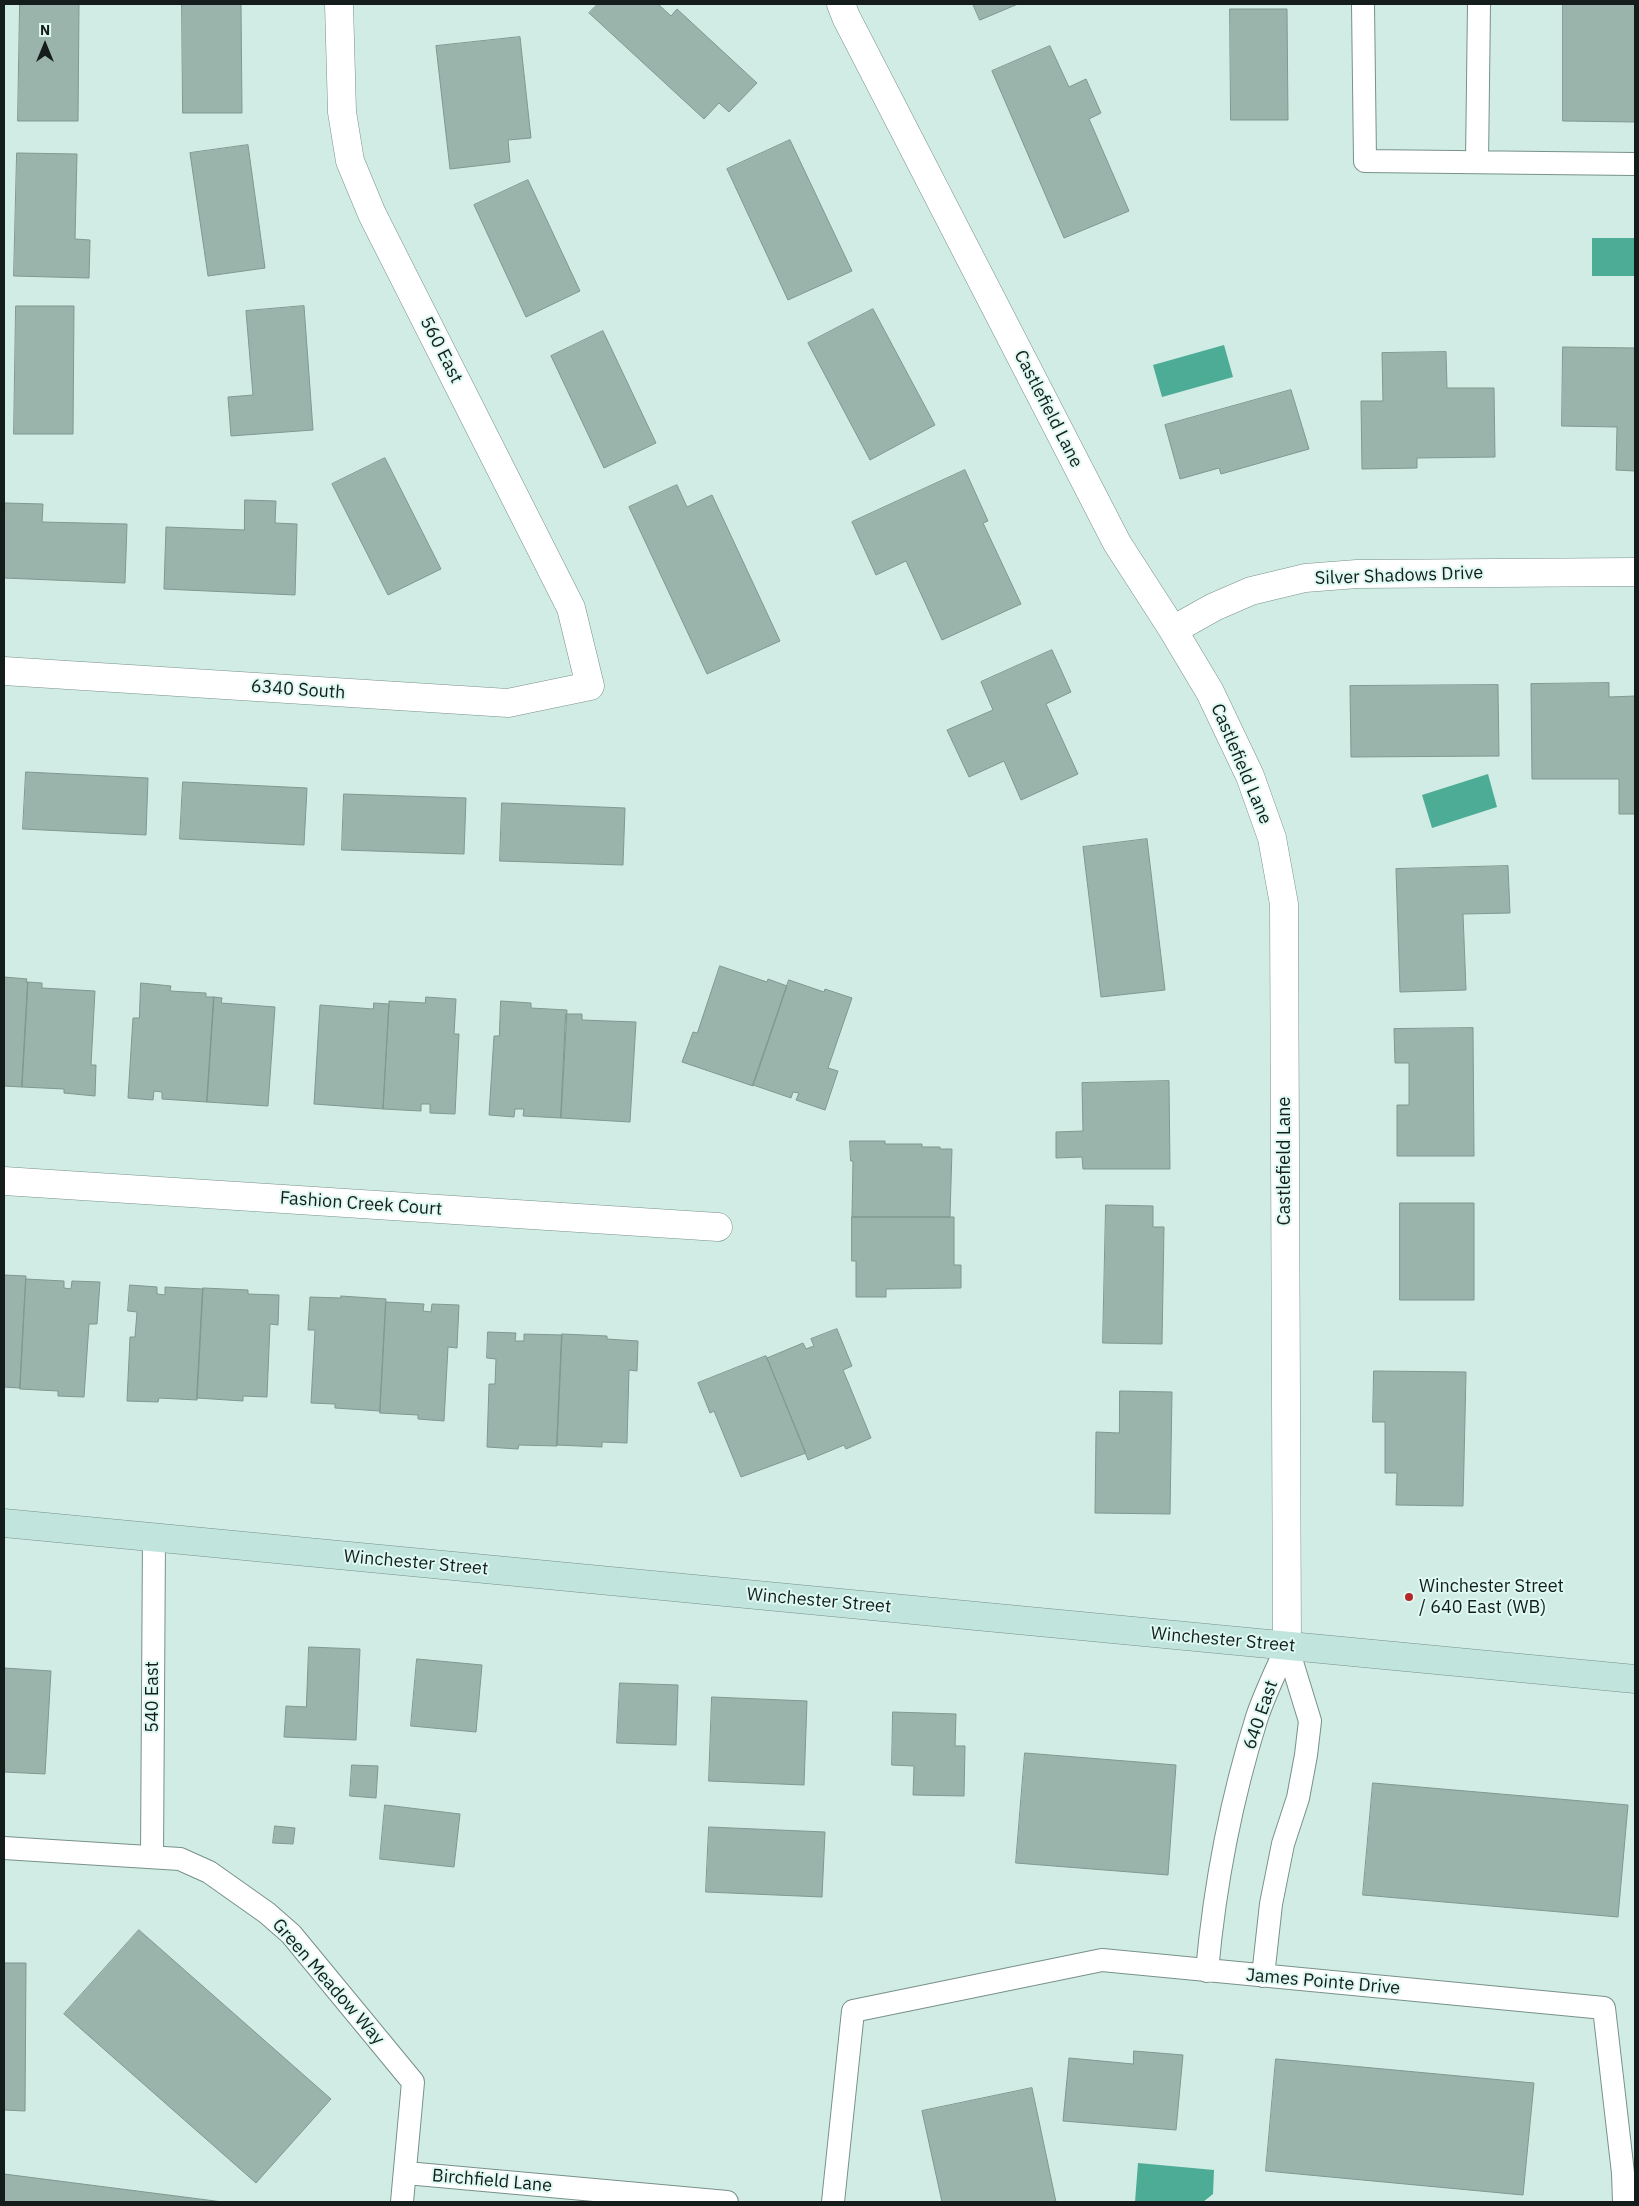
<!DOCTYPE html>
<html>
<head>
<meta charset="utf-8">
<style>
	body { margin:0 }
	#map { position:relative; width:1639px; height:2206px; overflow:hidden; background:#d1ece4; font-family:"IBM Plex Sans",sans-serif }
	canvas { display:block }
	.frame { position:absolute; inset:0; border:5px solid #141d1b; pointer-events:none }
	.north { position:absolute; left:20px; top:20px; width:50px; height:50px; -webkit-text-stroke:4px #def9f1; paint-order:stroke; rotate:0deg; font-size:14px; font-weight:700; line-height:20px; text-align:center; color:#141d1b }
	.north::after { content:''; display:block; margin:auto; width:18px; height:22px; background:#141d1b; clip-path:polygon(50% 0,100% 100%,50% 72%,0 100%) }
</style>
</head>
<body>
<div id="map">
<canvas width="1639" height="2206"></canvas>
<div class="frame"></div>
<div class="north">N</div>
</div>
<script>
const c = document.querySelector('canvas').getContext('2d');
c.lineJoin = 'round';
function fill(path, color) {
  c.fillStyle = color;
  c.fill(path, 'evenodd');
}
function stroke(path, color, width, dash) {
  c.strokeStyle = color;
  c.lineWidth = width;
  c.lineCap = dash ? 'butt' : 'round';
  c.setLineDash(dash || []);
  c.stroke(path);
}
function label(font, color, halo, rows, align = 'center') {
  c.font = font + ' "IBM Plex Sans",sans-serif';
  c.lineWidth = 4;
  c.setLineDash([]);
  c.textBaseline = 'middle';
  c.strokeStyle = halo;
  c.fillStyle = color;
  for (const [text, x, y, turn = 0] of rows) {
    c.save();
    c.translate(x, y);
    c.rotate((+turn || 0) * Math.PI / 180);
    c.textAlign = isNaN(turn) ? turn : align;
    if (halo) c.strokeText(text, 0, 0);
    c.fillText(text, 0, 0);
    c.restore();
  }
}
const water = new Path2D(`
	M1592 238H1635V276H1592Z
	M1224 345 1233 377 1162 397 1153 365Z
	M1488 774 1497 807 1432 828 1422 795Z
	M1138 2163 1214 2170 1213 2194 1203 2202H1135Z`);
const building = new Path2D(`
	M20 4H79L78 121H18Z
	M182 4H241L242 113H183Z
	M598 4H658L671 16 677 9 757 83 729 112 719 103 704 119 589 13Z
	M973 4H1018L980 20Z
	M1563 4H1635V122L1563 121Z
	M1230 9H1287L1288 120H1231Z
	M520 37 531 138 508 140 510 162 450 169 436 46Z
	M1050 46 1069 87 1086 79 1101 113 1089 119 1129 211 1064 238 992 71Z
	M790 140 852 271 788 300 727 169Z
	M248 145 265 268 208 276 190 153Z
	M17 153 77 154 75 239 90 240 89 278 14 276Z
	M528 180 580 291 526 317 474 205Z
	M16 306H74L73 434H14Z
	M304 306 313 430 231 436 228 397 253 395 246 311Z
	M873 309 935 425 870 460 808 343Z
	M603 331 656 443 604 468 551 356Z
	M1563 347 1635 348V471L1616 470 1617 427 1562 426Z
	M1446 352 1447 388H1494L1495 457 1417 458V468L1362 469 1361 401H1383L1382 353Z
	M1291 390 1309 449 1221 474 1219 468 1180 479 1165 425Z
	M385 458 441 569 388 595 332 484Z
	M965 470 988 521 983 523 1021 604 942 640 906 561 876 575 852 522Z
	M677 485 687 507 712 495 780 641 707 674 629 507Z
	M245 500 276 501 275 523 297 524 295 595 164 589 166 527 244 530Z
	M5 503 43 504 42 522 127 524 125 583 4 578Z
	M1052 650 1071 692 1046 704 1078 774 1021 800 1004 761 969 777 947 730 993 710 981 682Z
	M1609 683V697L1635 696V814H1619V779H1532L1531 684Z
	M1498 685 1499 756 1351 757 1350 686Z
	M26 772 148 778 146 835 23 829Z
	M183 782 307 788 304 845 180 839Z
	M344 794 466 798 464 854 342 850Z
	M502 803 625 808 623 865 500 861Z
	M1147 839 1165 990 1101 997 1083 847Z
	M1508 866 1510 913 1463 914 1466 990 1400 992 1396 869Z
	M720 966 767 982 768 979 787 986 753 1086 682 1062 693 1032 697 1033Z
	M4 977 27 979 26 982H28L22 1087 4 1086Z
	M789 980 824 992 825 989 852 998 828 1068 838 1071 825 1110 796 1100 799 1093 793 1092 791 1098 753 1085Z
	M28 982 42 983V988L95 991 91 1065H96L95 1096 64 1093V1089L22 1087Z
	M141 983 171 986 170 991 206 993V997H214L207 1102 162 1099V1092L154 1091 153 1100 128 1098 133 1018H139Z
	M214 997 222 998 221 1003 275 1007 268 1106 207 1102Z
	M426 997 456 999 454 1034H459L455 1114 430 1113V1104H421V1111L383 1109 389 1001 425 1003Z
	M501 1001 531 1003V1008L567 1010 561 1118 523 1116 524 1109H515L514 1117 489 1115 494 1036H499Z
	M374 1003 389 1004 383 1109 314 1104 320 1005 373 1009Z
	M566 1014H582V1020L636 1022 630 1122 561 1118Z
	M1473 1028 1474 1156H1397V1105H1409V1063H1395L1394 1029Z
	M1169 1081 1170 1169H1083L1082 1157 1056 1158V1132L1083 1131 1082 1083Z
	M850 1141H885V1144H922V1147H940V1149H952L950 1217H852L853 1161H851Z
	M1400 1203H1474V1300H1400Z
	M1106 1205 1153 1206V1227H1164L1162 1344 1103 1343Z
	M852 1217H954V1265H961V1288L886 1289V1297H856V1261H852Z
	M4 1275 26 1276 20 1388 4 1387Z
	M26 1279 64 1281V1288L71 1289 72 1281 100 1282 97 1324H89L84 1397 58 1396V1391L20 1389Z
	M130 1285 157 1287V1294L165 1295V1287L203 1289 197 1400 159 1398 158 1402 127 1401 130 1337H135L137 1312 128 1311Z
	M203 1288 248 1290V1294L279 1295 278 1325 270 1324 267 1397 243 1396V1401L197 1398Z
	M341 1296 386 1299 380 1411 335 1408V1404L311 1403 315 1330H308L310 1297 341 1298Z
	M386 1302 424 1304 423 1311 431 1312 432 1304 459 1305 457 1348 448 1347 444 1421 418 1419V1415L380 1413Z
	M837 1329 852 1366 843 1370 871 1438 846 1449 844 1445 808 1460 767 1358 803 1343 806 1349 814 1346 811 1339Z
	M488 1332 516 1333 515 1341H524V1334L562 1335 557 1446 519 1445 518 1449 487 1447 489 1384H495L496 1359 487 1358Z
	M562 1334 607 1336V1339L638 1341 637 1371 629 1370 627 1443 602 1442V1447L557 1445Z
	M766 1356 806 1453 741 1477 714 1411 710 1413 698 1383Z
	M1374 1371 1466 1372 1463 1506 1396 1505 1397 1473H1385V1422H1373Z
	M1120 1391 1172 1392 1170 1514 1095 1513 1096 1432 1119 1433Z
	M309 1647 360 1649 356 1740 284 1737 286 1706 306 1707Z
	M417 1659 482 1665 476 1732 411 1726Z
	M4 1668 51 1671 45 1774 4 1772Z
	M620 1683 678 1685 676 1745 617 1743Z
	M712 1697 807 1701 804 1785 709 1781Z
	M893 1712 956 1714 955 1746H965L964 1796 913 1795 914 1766 892 1765Z
	M1025 1753 1176 1765 1168 1875 1016 1863Z
	M352 1765 378 1766 376 1798 350 1796Z
	M1373 1783 1628 1805 1618 1917 1363 1895Z
	M385 1805 460 1814 454 1867 380 1859Z
	M275 1826 295 1828 293 1844 273 1843Z
	M709 1827 825 1832 822 1897 706 1892Z
	M139 1930 331 2099 256 2183 64 2014Z
	M4 1963H26L25 2111 4 2110Z
	M1134 2051 1183 2055 1176 2130 1063 2121 1069 2058 1133 2064Z
	M1276 2059 1534 2083 1523 2195 1266 2171Z
	M1032 2088 1056 2202H942L922 2111Z
	M4 2174 223 2202H4Z`);
const lane = new Path2D(`
	M1363 4 1365 161 1635 164
	M1477 162 1479 4
	M4 1848 180 1859 209 1872 267 1913 291 1934 413 2082 402 2202
	M152 1857 154 1538
	M1207 1971C1215 1882 1230 1803 1257 1717 1265 1693 1277 1669 1287 1646
	M1263 1976 1271 1904 1283 1844 1298 1798 1306 1755 1310 1721 1287 1646
	M406 2173 727 2202
	M833 2202 853 2011 1102 1960 1604 2008 1623 2173 1624 2202`);
const street = new Path2D(`
	M841 4 846 17 1117 543 1173 630 1210 692 1250 776 1272 838 1284 904 1287 1646
	M1173 630 1214 607 1251 591 1305 578 1357 574 1635 572
	M4 671 508 703 590 686 571 608 372 214 350 161 342 112 339 4
	M4 1181 718 1227`);
const secondary = new Path2D(`
	M4 1523 1635 1679`);
const markers = [
	[1409,1597,5,"#b62629"]
];
const streetNames = [
	["560 East",441,350,63],
	["Castlefield Lane",1048,409,63],
	["Silver Shadows Drive",1399,576,-2],
	["6340 South",298,690,4],
	["Castlefield Lane",1241,764,67],
	["Castlefield Lane",1285,1161,-90],
	["Fashion Creek Court",361,1204,4],
	["Winchester Street",416,1563,5],
	["Winchester Street",819,1601,5],
	["Winchester Street",1223,1640,5],
	["540 East",153,1697,-90],
	["640 East",1261,1715,-71],
	["Green Meadow Way",328,1982,49],
	["James Pointe Drive",1323,1982,5],
	["Birchfield Lane",492,2181,5]
];
const poiNames = [
	["Winchester Street",1419,1587],
	["/ 640 East (WB)",1419,1608]
];
fill(water, '#4cac96');
fill(building, '#9ab4ac');
stroke(building, '#7f9890', 1);
stroke(lane, '#789189', 24);
stroke(street, '#789189', 29);
stroke(secondary, '#789189', 29);
stroke(lane, '#fff', 22);
stroke(street, '#fff', 28);
stroke(secondary, '#c1e4dd', 28);
for (const [x, y, r, color] of markers) {
  const dot = new Path2D();
  dot.arc(x, y, r, 0, 2 * Math.PI);
  c.fillStyle = color;
  c.fill(dot);
  stroke(dot, '#def9f1', 2);
}
label('18px', '#141d1b', '#def9f1', streetNames);
label('18px', '#141d1b', '#def9f1', poiNames, 'left');
</script>
</body>
</html>
